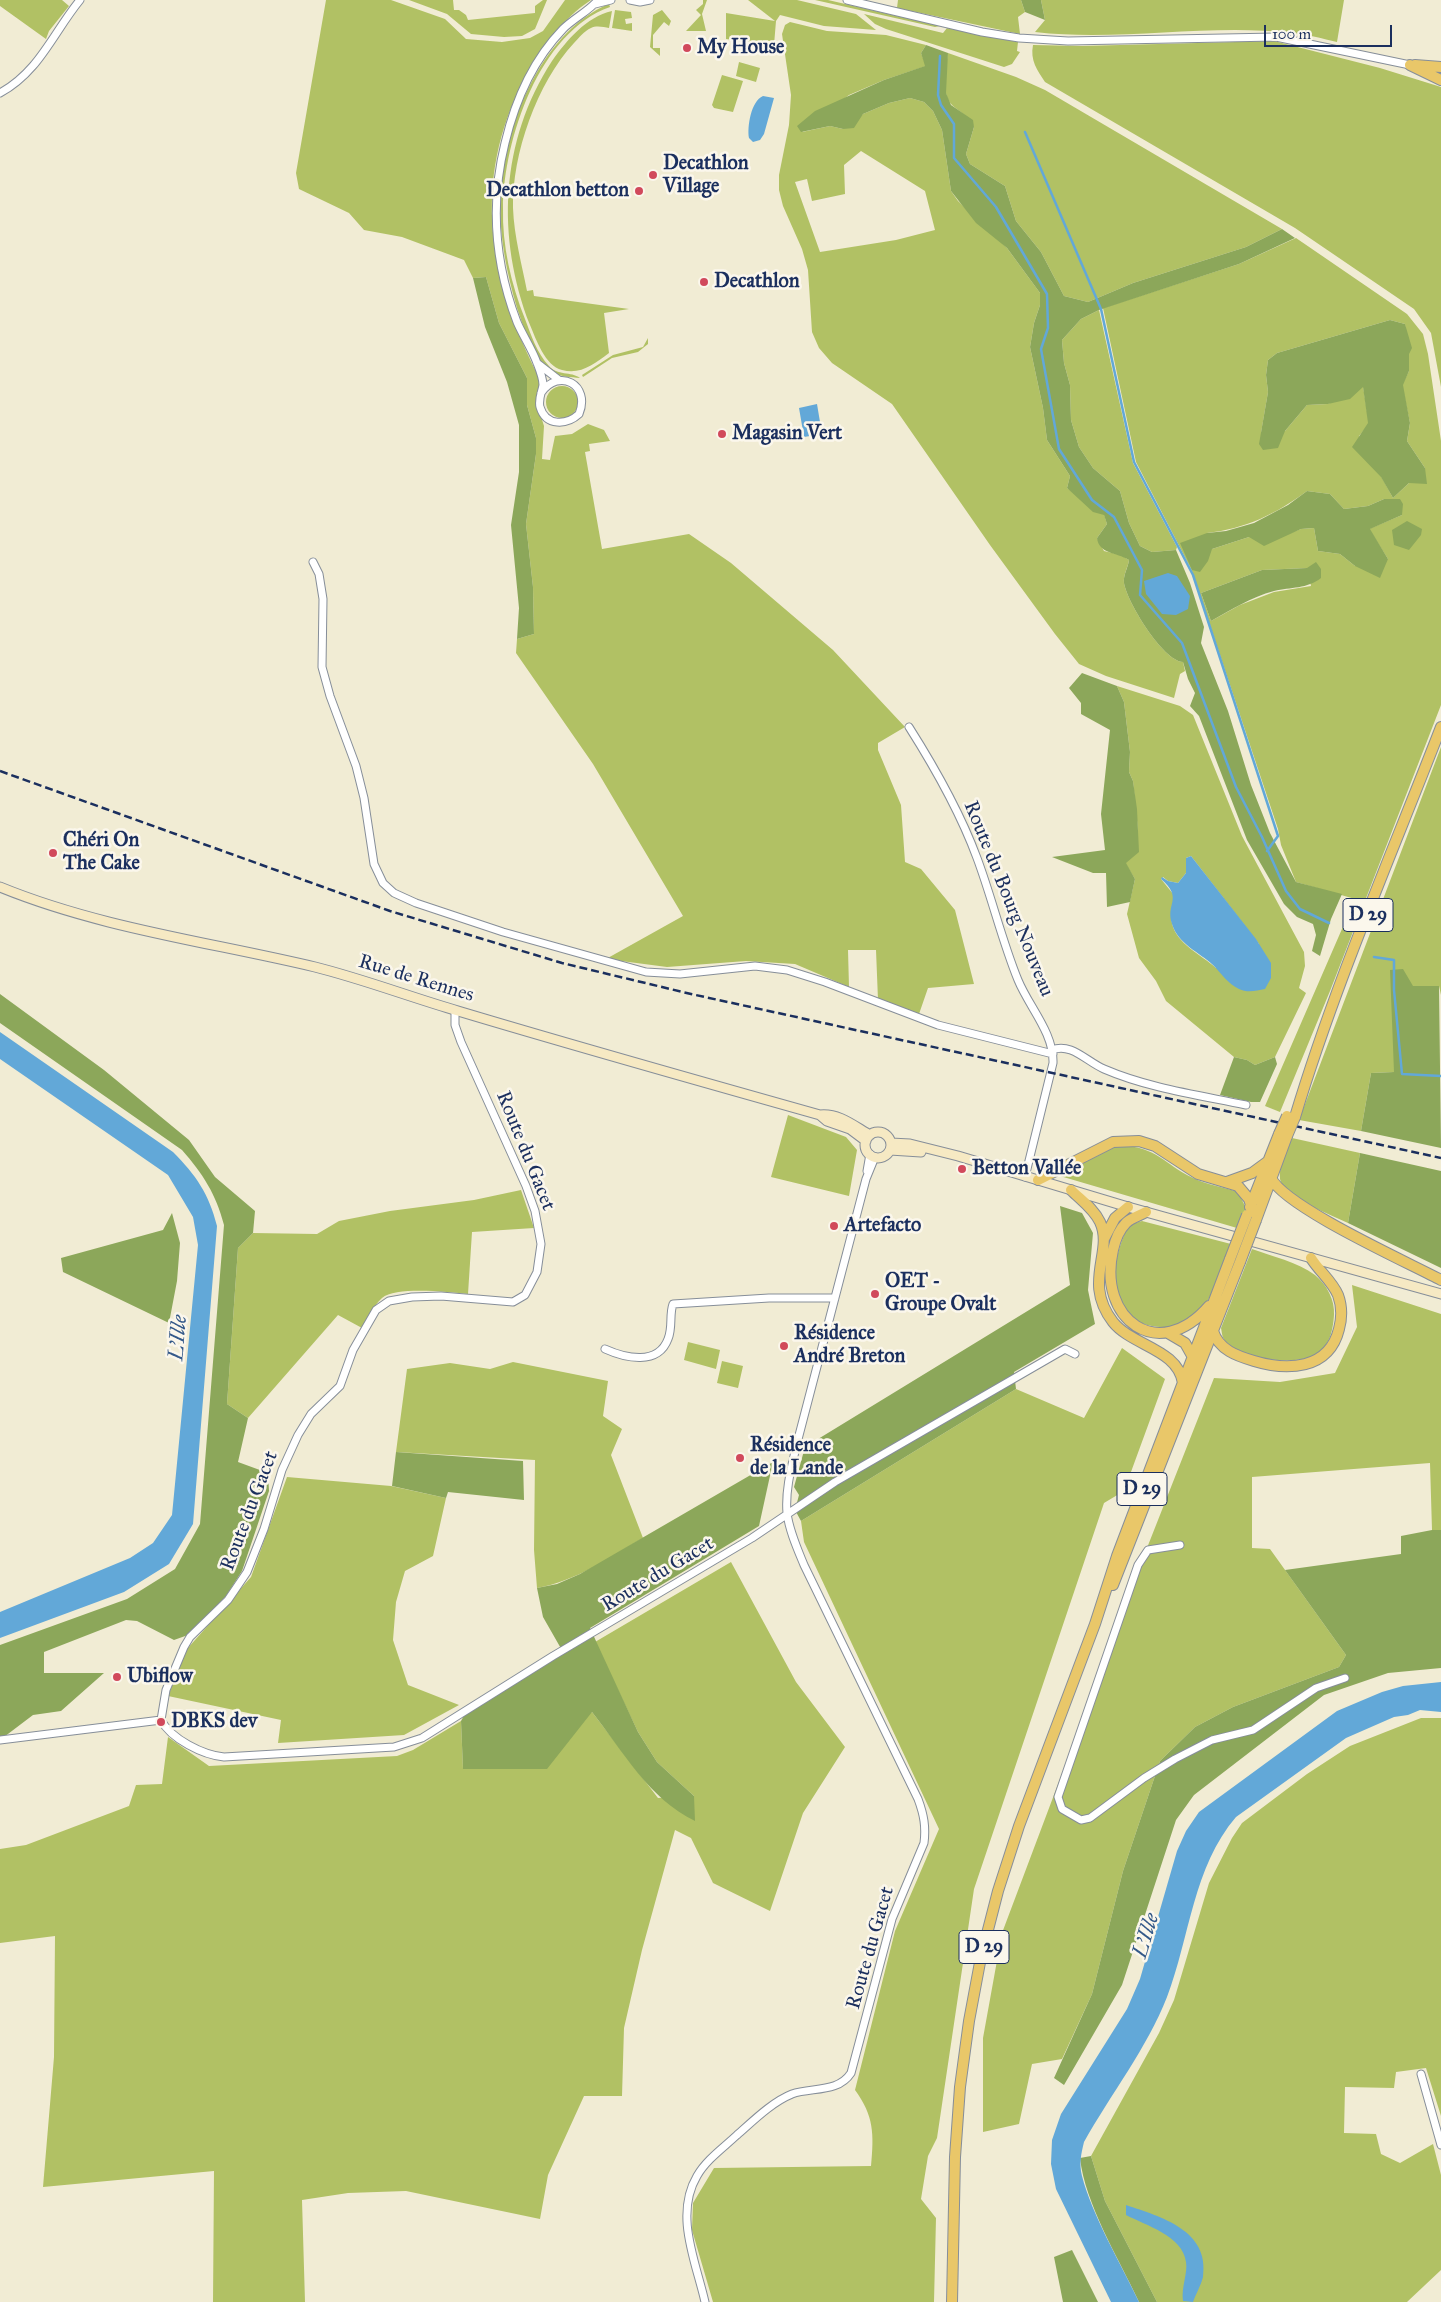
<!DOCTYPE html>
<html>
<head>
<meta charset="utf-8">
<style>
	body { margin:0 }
	#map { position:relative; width:1441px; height:2302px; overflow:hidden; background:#f1ecd4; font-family:"IM FELL Great Primer",serif }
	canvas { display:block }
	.scale { position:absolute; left:1264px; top:25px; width:128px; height:22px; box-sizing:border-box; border:2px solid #1b2f5e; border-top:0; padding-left:6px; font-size:15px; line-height:18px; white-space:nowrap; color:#1b2f5e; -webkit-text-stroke:4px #fbf7ec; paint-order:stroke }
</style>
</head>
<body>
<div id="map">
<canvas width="1441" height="2302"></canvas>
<div class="scale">100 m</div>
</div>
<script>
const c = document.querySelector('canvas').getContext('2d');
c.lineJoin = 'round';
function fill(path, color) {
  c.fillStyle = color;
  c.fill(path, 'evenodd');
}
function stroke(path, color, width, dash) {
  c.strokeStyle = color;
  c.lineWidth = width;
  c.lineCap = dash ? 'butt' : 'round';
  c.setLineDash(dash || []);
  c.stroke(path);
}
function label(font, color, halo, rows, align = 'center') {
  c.font = font + ' "IM FELL Great Primer",serif';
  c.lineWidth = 5;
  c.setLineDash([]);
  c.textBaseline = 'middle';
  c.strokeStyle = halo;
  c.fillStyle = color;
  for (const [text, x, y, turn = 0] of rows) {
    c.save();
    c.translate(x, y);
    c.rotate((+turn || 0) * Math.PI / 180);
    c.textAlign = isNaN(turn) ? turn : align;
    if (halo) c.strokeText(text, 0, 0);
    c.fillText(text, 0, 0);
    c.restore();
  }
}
const green = new Path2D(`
	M0 0H62L69 6 49 31 46 39 0 6Z
	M326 0H391L445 19 466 39 502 42 530 38 543 31 565 0H591C562 19 540 49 524 80 471 181 489 280 539 377L540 385 536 401 544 426 542 459 550 460 555 436 572 434 588 424 604 430 610 441 589 444 590 451 585 452 602 549 689 534 731 563 833 650 905 727 878 743V750L901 805 905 862 921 869 955 910 974 984 928 988 919 1014 878 1000 876 950H848L849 987 795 964 746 961 667 967 606 959 683 916 593 764 516 653 517 639 534 634 533 587 526 524 536 454V438L527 405V378L499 323 486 277 473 278 464 260 402 237 364 230 349 213 299 189 296 173Z
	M409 0H453L454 10H459L466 15 468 20 535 13V6L543 0H547L535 29 522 36 504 37 471 34 447 14Z
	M703 0H707L702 14 706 31H686L701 15 696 10 703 4Z
	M748 0H797L856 14 876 30 824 26 780 15 776 21 774 45 726 39V13L775 21Z
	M815 0H828L940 26 935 27Z
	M898 0H1021L1025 12 1018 17 1020 34 897 8Z
	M1041 0H1344L1337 42C1323 39 1307 34 1292 33 1207 23 1120 42 1035 32L1045 20Z
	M609 4 610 7C539 32 504 139 503 208 502 245 511 284 525 319 531 335 537 353 549 366 557 376 571 371 580 378 571 377 561 377 554 373 534 362 524 328 517 308 507 274 500 239 500 204 500 133 540 32 609 4Z
	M615 10 631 12 632 18 625 19 626 24 632 23V31L612 28Z
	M662 10 671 21 669 26 664 22 653 35V48H660V56L650 47 653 15Z
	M612 11 609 28C604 27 596 25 591 28 584 31 579 38 574 43 537 83 512 154 513 208 514 236 522 265 527 291L533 290 534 296 629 309 604 313 609 353C594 364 581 375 562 370 545 366 536 339 530 325 496 237 500 141 552 61 567 40 586 17 612 11Z
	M864 14 943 33 947 28 1018 42 1017 51 1020 52 1012 64 1004 67 886 29 875 24Z
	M790 22 827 31 886 35 926 45 921 53 926 66 884 80 849 95 802 132 830 126 843 129 863 114 889 103 910 98 924 102 933 111 942 130 951 191 958 201 1007 248 1040 293V305L1034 323 1030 347 1043 408 1047 440 1070 476 1067 488 1104 514 1107 524 1097 538 1104 551 1121 555 1129 560C1128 567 1123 575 1124 583 1127 602 1163 661 1183 662L1185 671 1180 674 1174 698 1106 676 1079 664 1055 634 990 545 892 404 832 363 819 348 812 332 808 270 802 249 783 206 779 190V175L789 125 791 95 782 34 785 25ZM861 151 925 191 935 230 896 240 820 252 795 182 807 179 812 201 845 194 844 165Z
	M1274 41 1380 68 1441 87V387L1431 333 1414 309 1295 228 1045 82C1037 70 1030 60 1033 45L1082 46Z
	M948 53 1016 77 1045 90 1282 229 1246 247 1133 283 1088 302 1064 296 1041 252 1016 221 1005 186 970 164 966 154 974 127C967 115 963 114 953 106 940 94 946 68 948 53Z
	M739 62 760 68 756 82 736 76Z
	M722 75 743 81 733 112 714 108 712 105Z
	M1296 238 1407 314 1423 334 1428 354 1441 441V705L1330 991 1280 1112 1265 1106 1355 899 1296 882 1281 845 1278 829 1192 571 1136 462 1103 308 1239 264ZM1390 320 1405 324 1409 371 1402 385 1410 423 1407 441 1425 468 1393 498 1359 436 1369 424 1363 386 1328 404 1307 405 1285 431 1261 433 1268 392 1266 375 1268 360 1277 353ZM1307 491 1330 494 1344 509 1368 506 1384 499 1402 515 1369 529 1388 559 1355 566 1340 554 1318 551 1314 528 1301 529 1282 536 1249 537 1212 549 1207 533C1245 529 1276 514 1307 491ZM1307 568 1311 586 1274 592 1240 605 1211 621 1201 593 1262 570Z
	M1099 310 1133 463 1177 547 1176 550 1152 552 1140 546 1129 523 1120 491 1093 468 1079 447 1071 420 1070 385 1064 363 1062 340 1081 319Z
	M648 338V344L638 352 612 358 583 377 582 375 613 355 643 347Z
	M546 402a16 16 0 1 1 32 0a16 16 0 1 1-32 0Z
	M1117 686 1180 706 1193 715 1242 836 1304 952 1305 966 1299 988 1306 993 1275 1057 1255 1065 1247 1060 1234 1057 1166 1001 1156 981 1139 958 1127 914 1135 879 1125 863 1138 830 1133 781 1129 772 1130 752 1124 702ZM1191 856 1259 944 1216 968C1202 955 1176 944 1172 923 1169 912 1175 905 1174 895L1161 879 1163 877 1168 881 1178 883 1186 873V858Z
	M1441 747V995L1439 986H1413L1394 1072 1371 1073 1361 1131 1299 1120Z
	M788 1115 846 1137 857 1150 849 1196 771 1177Z
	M1292 1138 1360 1153 1348 1223C1333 1216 1282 1196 1280 1179 1278 1166 1288 1150 1292 1138Z
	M1120 1145C1159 1148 1162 1163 1193 1178 1208 1185 1223 1187 1238 1192L1246 1208 1237 1228 1060 1176 1102 1152Z
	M521 1190 534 1228 472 1232 468 1294C449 1292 396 1286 382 1298 373 1306 368 1318 362 1328L338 1315 248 1418 227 1404 238 1248 253 1233 317 1234 339 1221 390 1211 474 1200Z
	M1142 1221 1231 1244C1224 1264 1211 1306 1193 1318 1181 1326 1165 1329 1152 1326 1103 1316 1111 1258 1129 1225Z
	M1252 1249C1271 1256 1298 1262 1315 1275 1327 1285 1335 1300 1334 1315 1333 1330 1330 1346 1316 1354 1296 1367 1242 1359 1226 1342 1222 1338 1222 1333 1221 1328Z
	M1352 1285 1441 1314V1530H1432L1430 1463 1252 1477V1548L1270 1549 1346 1655 1339 1667 1233 1707 1195 1727 1160 1761 1123 1871 1092 1994 1062 2059 1032 2064 1019 2124 983 2132V2038L1002 1933 1145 1553 1214 1378 1280 1382 1335 1373 1357 1327Z
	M688 1342 720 1350 716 1369 684 1360Z
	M1122 1348 1165 1379 1124 1491 1104 1503 974 1889 937 2138 928 2156 921 2199 936 2218 934 2302H713L692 2230 693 2203 714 2168 871 2166C874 2134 874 2116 855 2090L895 1931 939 1829 804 1542 801 1521 1016 1389 1084 1418Z
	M722 1361 743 1366 738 1388 717 1383Z
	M513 1362 608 1381 603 1416 622 1429 611 1455 643 1538C609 1558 576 1581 537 1588L534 1550 535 1460 396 1452 407 1369 450 1363 490 1369Z
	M287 1477 391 1486 446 1498 433 1556 405 1571 396 1602 393 1640 408 1685 459 1705 404 1735 278 1743 281 1720 168 1696 187 1649 251 1577Z
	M731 1562 796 1682 845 1747 803 1813 770 1911 713 1883 691 1838 675 1830 642 1950 624 2028 622 2096H584L548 2175 540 2219 406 2191 348 2193 302 2200 305 2302H213L214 2171 43 2187 54 2057 55 1936 0 1943V1849L26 1845 129 1806 136 1785 162 1784 168 1737 209 1766 397 1756 413 1750 461 1721 463 1769 592 1712 658 1798 694 1796 657 1762 638 1732 595 1642Z
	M1421 1718H1441V2116L1426 2068 1396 2072 1394 2088 1345 2087 1344 2133 1376 2134 1381 2154 1400 2163 1433 2144 1441 2175V2270L1407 2302H1157L1105 2201 1091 2156 1159 2033 1174 2000 1209 1883 1232 1838 1242 1823 1307 1774 1350 1746Z`);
const forest = new Path2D(`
	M1021 0H1041L1045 20 1025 12Z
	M926 45 948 53 946 93 951 105 973 120 974 127 966 154 970 164 1005 186 1016 221 1041 252 1064 296 1088 302 1133 283 1246 247 1282 229 1295 238 1239 264 1099 310 1081 319 1062 340 1064 363 1070 385 1071 420 1079 447 1093 468 1120 491 1129 523 1140 546 1152 552 1176 550 1190 583 1204 627 1201 643 1228 711 1251 785 1270 833 1296 882 1342 894 1331 919 1320 956 1312 951 1316 935 1313 924 1297 917 1284 904 1247 840 1199 716 1190 706 1195 693 1188 679 1183 662C1163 661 1127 602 1124 583 1123 575 1128 568 1129 560 1116 552 1099 554 1097 538L1107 524 1104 515 1093 512 1067 488 1070 476 1047 440 1043 408 1030 347 1034 323 1040 305V293L1007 248 976 223 951 191 942 130 933 111 924 102 910 98 889 103 863 114 854 128 843 129 830 126 801 132 797 126 815 111 884 80 925 66 921 53Z
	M486 277 499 323 527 378V405L536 438V454L526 524 533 587 534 634 517 639 519 608 511 525 519 472V425L507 382 485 327 473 278Z
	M1390 320 1405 324 1412 348 1409 354V371L1403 385 1410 423 1407 441 1425 468 1427 484 1409 483 1393 498 1381 477 1352 447 1368 423 1363 387 1350 399 1328 404 1307 405 1285 431 1278 448 1263 450 1259 444 1268 392 1266 375 1268 360 1277 353Z
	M1307 491 1330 494 1344 509 1368 506 1384 499H1400L1403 504 1402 515 1370 529 1388 559 1380 578 1355 566 1340 554 1318 551 1314 528 1301 529 1264 546 1249 537 1212 549 1208 561 1200 572 1192 570 1180 543 1207 533 1226 531 1254 523 1288 505Z
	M1407 521 1422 529 1421 535 1409 550 1394 545 1392 530Z
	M1316 562 1321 569V578C1307 589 1291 587 1274 591 1251 597 1231 610 1211 621L1201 593 1262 570 1307 568Z
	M1082 673 1117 686 1124 702 1130 752 1129 772 1133 781 1137 809 1139 852 1126 863 1135 879 1130 902 1107 907 1106 873H1093L1052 857 1105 850 1101 814 1110 730 1081 714V703L1069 688Z
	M1403 969 1413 986H1439L1441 1148 1361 1131 1371 1073 1394 1072 1390 970Z
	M0 994 104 1070 189 1140 215 1177 255 1211 253 1233 238 1248 227 1404 248 1418 238 1462 268 1473 269 1491 242 1571 226 1596 188 1635 174 1640 137 1621 126 1620 44 1652V1673H104L61 1711 33 1715 0 1740V1645L127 1599 175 1569 200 1524 224 1225C216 1194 203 1174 182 1150L0 1023Z
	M1234 1057 1247 1060 1255 1065 1275 1057 1277 1064 1260 1102H1251L1220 1095Z
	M1360 1153 1441 1171V1268L1348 1223Z
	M1060 1206 1082 1213 1093 1233 1088 1290 1095 1324 1014 1372 1016 1389 801 1521 795 1510 799 1495 794 1487 805 1447 1070 1285Z
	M172 1213 180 1243 177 1281 169 1323 63 1272 61 1258 163 1230Z
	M396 1452 523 1461 524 1500 448 1492 446 1498 392 1486Z
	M773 1462 759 1526 590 1628 638 1732 657 1762 694 1796 695 1821C649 1799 623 1751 592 1712L547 1769H463L461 1721 466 1712 563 1652 543 1617 537 1588 557 1584 580 1574Z
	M1432 1530H1441V1668L1388 1673 1324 1695 1194 1795 1176 1820 1122 1985 1064 2085 1054 2078 1092 1994 1123 1871 1160 1761 1195 1727 1233 1707 1339 1667 1346 1655 1285 1570 1401 1554V1536Z
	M1091 2156 1105 2201 1157 2302H1139C1119 2259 1085 2204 1080 2158Z
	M1072 2250 1098 2302H1063L1054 2257Z`);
const water = new Path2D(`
	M763 96 774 98 764 134 760 140 753 142 749 138C747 127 751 101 763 96Z
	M817 404 822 434 804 437 799 408Z
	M1168 573 1177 576 1190 596 1188 609 1176 615 1162 614 1146 594 1144 581Z
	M1191 856 1256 939 1271 963V978L1265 989C1256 991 1247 993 1239 989 1228 984 1221 973 1213 965 1199 952 1178 944 1172 924 1165 903 1184 899 1161 879L1162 877 1168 881 1178 883 1186 873V858Z
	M0 1032 173 1152C196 1175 209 1194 217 1226L193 1524 169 1564 124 1592 0 1638V1612L130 1558 153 1543 172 1515 198 1245 193 1217 168 1175 0 1059Z
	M1441 1682V1712L1420 1710 1408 1715 1394 1717 1346 1738 1236 1817C1193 1867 1190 1937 1167 1997 1147 2048 1111 2094 1084 2142 1081 2154 1079 2164 1082 2176 1092 2215 1121 2264 1139 2302H1111L1056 2189 1051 2164 1052 2140 1061 2114 1127 2009 1140 1979 1177 1851 1186 1831 1199 1812 1337 1711 1382 1692 1403 1686Z
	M1126 2205C1161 2217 1210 2230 1203 2277 1201 2285 1196 2294 1193 2302L1183 2301C1181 2287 1188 2273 1186 2262 1183 2236 1145 2225 1126 2215Z`);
const stream = new Path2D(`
	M940 56 938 95 941 105 954 124V158L996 207 1047 294 1048 328 1041 349 1059 449 1092 500 1114 517 1142 570 1140 595 1182 643 1236 787 1262 837 1286 891 1300 909 1329 923
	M1025 132 1101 309 1134 462 1193 575 1278 836 1267 851
	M1374 957 1394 960V990L1402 1074 1441 1076`);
const minor = new Path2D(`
	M630 0 640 2 650 0
	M847 0 982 32 1019 38 1068 41 1276 37 1410 65
	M595 4 611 0
	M0 93C39 72 53 33 80 0
	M537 363 559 380
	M541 393C559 367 591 385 579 414 567 425 546 427 540 407 538 399 542 392 543 385 543 379 539 368 537 363 532 349 523 336 517 322 495 264 490 203 505 143 515 101 533 60 563 29 574 18 589 11 598 0
	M313 562 319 574 323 599 322 667 330 696 356 766 364 798 374 864 383 883 394 893 416 903 503 932 646 972 680 974 755 966 787 970 825 982 938 1025 1053 1054
	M909 727C935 768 960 812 977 858 992 898 1002 941 1018 980 1029 1007 1054 1033 1053 1063L1025 1177
	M455 1010V1025L461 1042 526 1186 535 1211 541 1244 537 1272 525 1295 513 1302 441 1296 412 1297 389 1301 376 1310 353 1350 340 1386 311 1414 298 1435 282 1470 264 1529 247 1572 228 1600 190 1637 184 1647 166 1690 161 1720C171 1739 203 1755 224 1757L394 1747 422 1738 553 1656 752 1538 835 1482 1065 1349 1075 1354
	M1052 1050C1071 1042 1087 1062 1104 1069 1148 1088 1198 1095 1246 1105
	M867 1171 870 1154
	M605 1349C625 1358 658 1366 668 1339 673 1327 669 1315 673 1304L769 1298H835
	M1180 1545 1148 1550 1138 1565 1058 1797 1062 1809 1081 1820 1090 1818 1144 1778 1175 1759 1212 1740 1253 1730 1316 1688 1345 1678
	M0 1740 161 1720
	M1421 2074 1441 2145
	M705 2302C696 2262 674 2215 697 2176 706 2160 723 2148 737 2135 753 2121 772 2102 792 2094 812 2087 838 2093 851 2073L892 1919 924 1843C926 1827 924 1815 918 1799L804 1565C797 1548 789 1530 787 1513 785 1489 792 1465 797 1443L866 1179 875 1157`);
const secondary = new Path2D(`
	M0 887C100 928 210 942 315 967 363 979 410 997 458 1011 578 1047 699 1081 820 1115 839 1113 854 1126 870 1135
	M820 1115 827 1121 850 1129 866 1141
	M865 1145a13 13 0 1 1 26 0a13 13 0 1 1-26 0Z
	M891 1143 910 1144 958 1156 1128 1207 1441 1294
	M890 1150 921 1152`);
const primary = new Path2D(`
	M1410 65 1441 80
	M1415 65 1441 67
	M1295 1117C1335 984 1391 856 1441 727
	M1271 1178C1285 1207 1407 1262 1441 1280
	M1038 1180 1113 1142 1139 1141 1155 1146 1198 1174 1238 1186 1249 1199 1256 1220
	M1227 1182 1252 1173 1267 1162
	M1071 1190C1081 1200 1094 1209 1100 1222 1114 1252 1082 1282 1113 1322 1132 1346 1178 1349 1183 1383
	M1250 1207 1279 1134
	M1146 1212C1139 1216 1131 1218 1126 1223 1119 1230 1115 1241 1113 1250 1097 1320 1159 1364 1209 1306
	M1256 1220 1287 1136
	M1104 1239 1115 1218 1128 1207
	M1213 1331C1219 1350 1237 1356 1254 1361 1287 1371 1329 1370 1339 1329 1342 1318 1342 1306 1338 1295 1332 1281 1319 1271 1311 1258
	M1168 1333 1185 1343 1194 1359
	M1113 1585 1240 1262
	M952 2302 955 2157 960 2087 969 2021 981 1957 998 1891 1019 1826 1095 1624 1117 1556 1230 1259`);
const rail = new Path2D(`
	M0 771 390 911 562 963 691 994 1441 1158`);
const primaryBridge = new Path2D(`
	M1279 1134 1287 1116
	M1287 1136 1295 1117
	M1230 1259 1247 1215
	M1240 1262 1256 1220`);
const markers = [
	[687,48,5,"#d1495b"],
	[653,175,5,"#d1495b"],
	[639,191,5,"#d1495b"],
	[704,282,5,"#d1495b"],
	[722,434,5,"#d1495b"],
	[53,853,5,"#d1495b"],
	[962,1169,5,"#d1495b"],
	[834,1226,5,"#d1495b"],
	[875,1294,5,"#d1495b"],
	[784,1346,5,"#d1495b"],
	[740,1458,5,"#d1495b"],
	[117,1677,5,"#d1495b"],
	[161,1722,5,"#d1495b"]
];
const shields = [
	[1368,915,50],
	[1142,1489,50],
	[984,1947,50]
];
const shieldNames = [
	["D 29",1368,915],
	["D 29",1142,1489],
	["D 29",984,1947]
];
const poiNames = [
	["My House",697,48],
	["Decathlon",663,164],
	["Village",663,187],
	["Decathlon betton",629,191,"right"],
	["Decathlon",714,282],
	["Magasin Vert",732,434],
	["Chéri On",63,841],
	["The Cake",63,864],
	["Betton Vallée",972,1169],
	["Artefacto",844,1226],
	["OET -",885,1282],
	["Groupe Ovalt",885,1305],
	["Résidence",794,1334],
	["André Breton",794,1357],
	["Résidence",750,1446],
	["de la Lande",750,1469],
	["Ubiflow",127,1677],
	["DBKS dev",171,1722]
];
const streetNames = [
	["Route du Bourg Nouveau",1008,899,68],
	["Rue de Rennes",416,979,17],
	["Route du Gacet",525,1151,68],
	["Route du Gacet",250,1511,-69],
	["Route du Gacet",658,1575,-31],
	["Route du Gacet",871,1948,-74]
];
const waterNames = [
	["L'Ille",179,1338,-85],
	["L'Ille",1147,1936,-73]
];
fill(green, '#b1c164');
fill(forest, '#8ca75a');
fill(water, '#62a8d8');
stroke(stream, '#62a8d8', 2.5);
stroke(minor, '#868e99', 9);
stroke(secondary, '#868e99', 11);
stroke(primary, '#868e99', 12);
stroke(minor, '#fff', 7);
stroke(secondary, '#f6e9c3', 9);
stroke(primary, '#e9c769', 10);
stroke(rail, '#1b2f5e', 2.5, [8, 4]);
stroke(primaryBridge, '#868e99', 12, []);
stroke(primaryBridge, '#e9c769', 10);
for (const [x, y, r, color] of markers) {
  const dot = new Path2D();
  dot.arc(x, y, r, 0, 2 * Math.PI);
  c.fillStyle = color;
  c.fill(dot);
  stroke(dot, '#fbf7ec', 2);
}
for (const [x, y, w] of shields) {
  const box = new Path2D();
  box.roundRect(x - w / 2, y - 16.5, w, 33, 4);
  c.fillStyle = '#fbf7ec';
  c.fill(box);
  stroke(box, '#1b2f5e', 1);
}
label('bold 19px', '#1b2f5e', null, shieldNames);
label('bold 20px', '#1b2f5e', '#fbf7ec', poiNames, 'left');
label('20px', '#1b2f5e', '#fbf7ec', streetNames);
label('italic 21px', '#345989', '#fbf7ec', waterNames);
</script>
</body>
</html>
